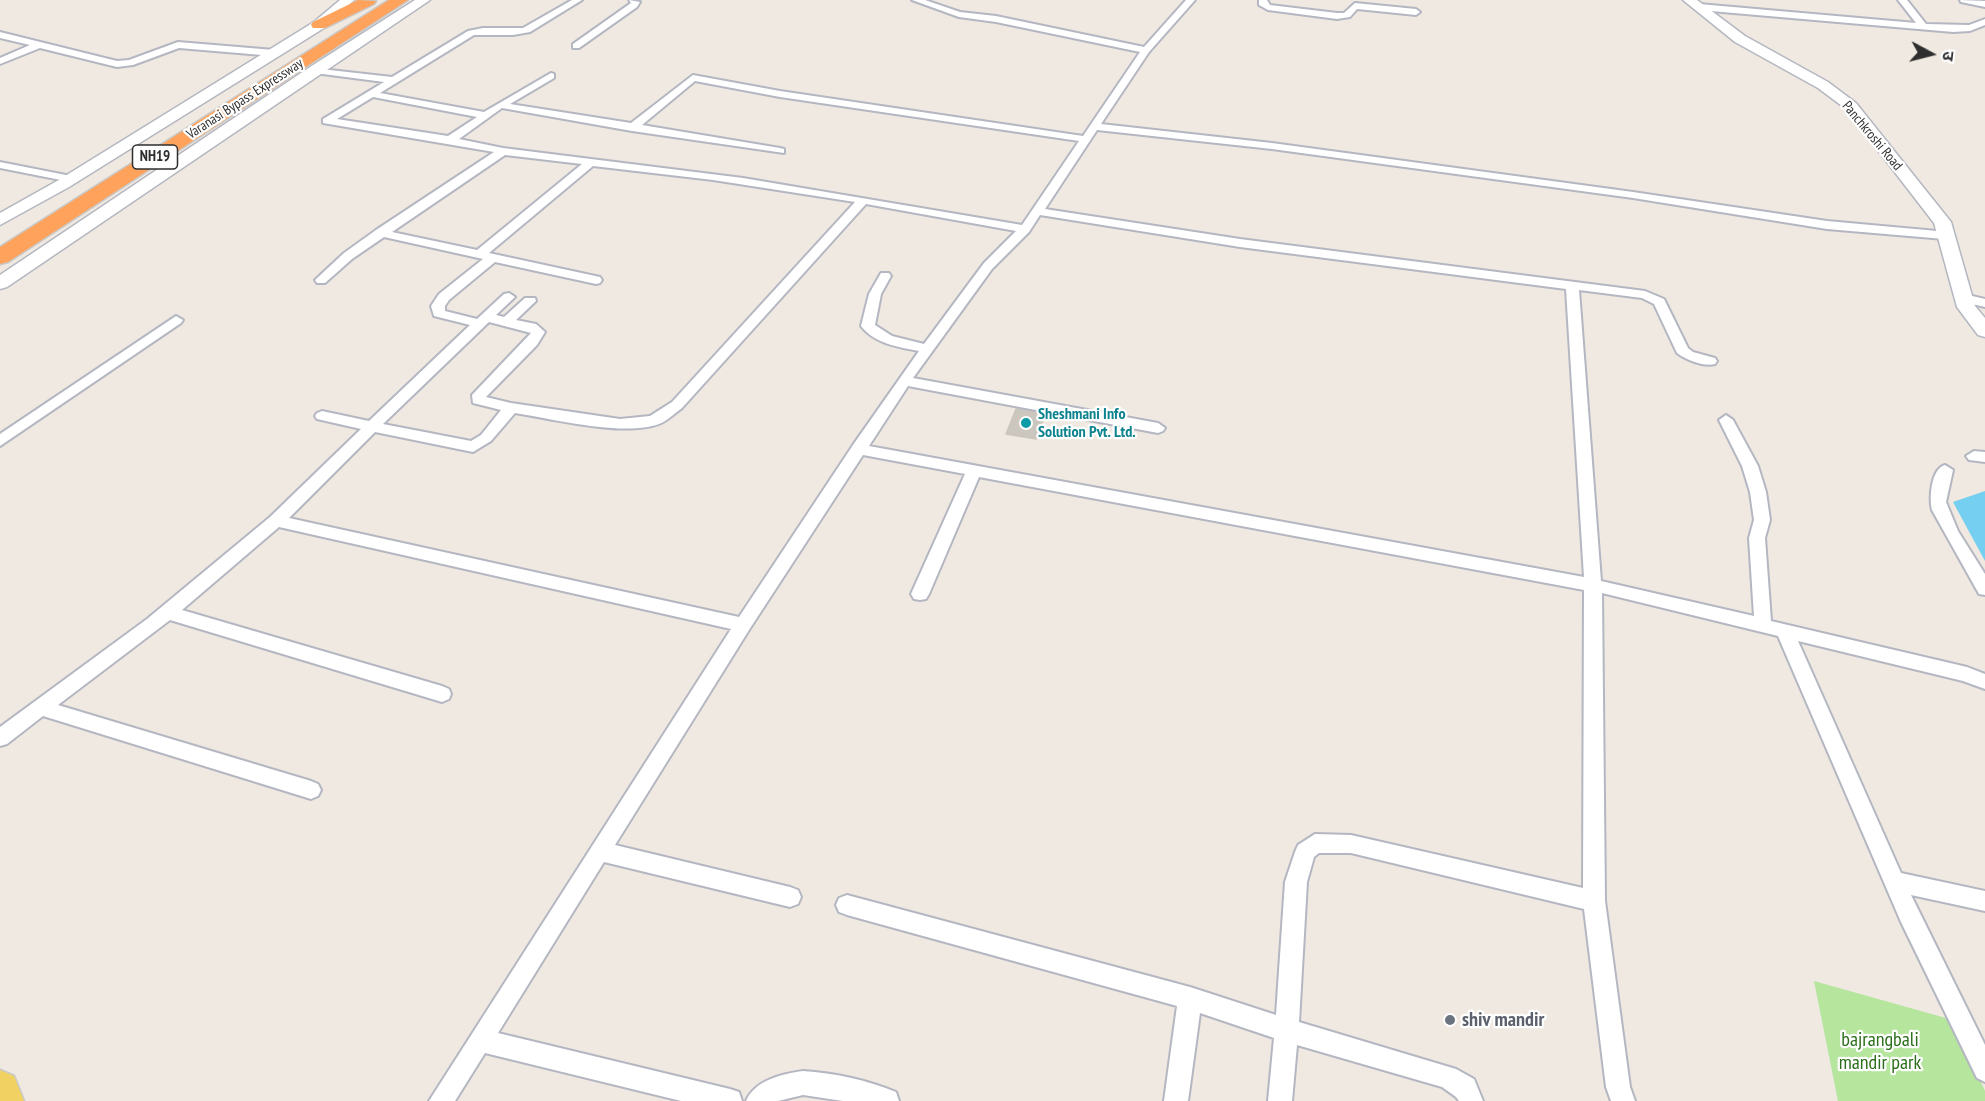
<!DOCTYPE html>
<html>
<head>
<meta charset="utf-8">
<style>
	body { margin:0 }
	#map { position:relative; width:1985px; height:1101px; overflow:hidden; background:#efe9e1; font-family:"PT Sans Narrow","Noto Sans Devanagari",sans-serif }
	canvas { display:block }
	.north { position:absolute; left:1901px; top:24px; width:60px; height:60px; -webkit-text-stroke:4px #fff; paint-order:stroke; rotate:97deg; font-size:16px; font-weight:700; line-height:24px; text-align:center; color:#2e2e2e }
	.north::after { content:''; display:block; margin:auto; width:21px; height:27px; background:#2e2e2e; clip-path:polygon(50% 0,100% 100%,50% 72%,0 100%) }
</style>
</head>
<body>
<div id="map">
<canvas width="1985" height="1101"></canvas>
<div class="north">उ</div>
</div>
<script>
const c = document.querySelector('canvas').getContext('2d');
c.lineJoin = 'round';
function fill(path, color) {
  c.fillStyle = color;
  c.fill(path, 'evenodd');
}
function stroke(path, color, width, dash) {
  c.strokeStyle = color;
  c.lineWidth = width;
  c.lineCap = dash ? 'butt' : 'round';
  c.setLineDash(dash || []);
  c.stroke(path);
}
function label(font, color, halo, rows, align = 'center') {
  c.font = font + ' "PT Sans Narrow",sans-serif';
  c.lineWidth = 4.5;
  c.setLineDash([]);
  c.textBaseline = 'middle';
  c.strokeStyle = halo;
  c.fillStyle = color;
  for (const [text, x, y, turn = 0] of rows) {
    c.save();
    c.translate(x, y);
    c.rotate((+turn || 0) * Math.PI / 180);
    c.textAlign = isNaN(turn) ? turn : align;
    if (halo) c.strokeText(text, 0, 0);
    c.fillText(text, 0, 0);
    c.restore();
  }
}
const green = new Path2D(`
	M1814 981 1953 1020 1985 1091V1101H1838Z`);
const water = new Path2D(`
	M1985 491V561L1953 502Z`);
const building = new Path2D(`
	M1016 409 1045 414 1036 439 1006 434Z`);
const street = new Path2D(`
	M572 0H582L530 32 513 35H474L380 93 484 112 551 73 554 74V78L510 104 631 123 693 75 780 91 1083 136 1140 52 996 22 959 17 912 0H925L960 12 996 16 1144 47 1186 0H1195L1149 52 1101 124 1272 143 1633 192 1827 221 1948 232V238L1944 239 1827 229 1633 198 1272 149 1097 130 1045 209 1240 239 1645 291 1664 299 1688 348 1693 352 1715 358 1717 361 1715 364C1704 367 1686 360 1677 353L1654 304 1642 298 1579 290 1601 581 1754 616 1749 538 1754 520 1750 492 1742 466 1719 420 1726 415 1733 420 1758 466 1766 492 1770 520 1765 538 1771 621 1967 667 1985 674V689L1963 681 1798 641 1901 873 1985 891V911L1911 895 1985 1045V1082L1977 1078 1901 922 1778 636 1602 593 1605 901 1630 1087 1635 1101H1611L1606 1087 1584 909 1351 853H1319L1314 857 1307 882 1299 1022 1456 1069 1474 1079 1483 1101H1459L1456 1097 1442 1087 1297 1045 1292 1101H1268L1274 1038 1200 1013 1188 1101H1164L1177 1006 847 915 839 912 836 905 839 898 847 895 1190 987 1276 1015 1285 882 1295 852 1298 845 1315 834 1351 835 1583 888 1584 590 979 477 929 594 926 599 920 600 914 599 911 594 965 474 863 455 749 630 615 845 790 887 798 890 801 897 798 904 790 907 604 862 498 1033 730 1089 739 1092 742 1101H681L485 1053 455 1101H429L731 629 279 527 182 610 442 686 449 689 451 694 449 699 442 702 170 620 58 705 311 781 318 784 321 790 318 796 311 799 43 716 7 744 0 746V727L147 619 270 517 361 429 317 419 315 416 317 413 322 411 369 421 470 325 434 316 431 306 439 294 483 259 384 237 352 259 325 283H317L315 280 344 253 376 230 494 152 323 123V119L384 82 315 73 310 70 312 68 392 77 468 31 483 28H523ZM695 81 780 97 1079 141 1022 225 743 178 503 148 459 139 502 108 632 131 784 153V149L780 148 642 125ZM373 97 477 117 448 136 337 119ZM505 155 582 164 477 250 392 232ZM593 166 713 180 855 202 672 402 650 416 620 419 511 403 486 397 537 345 545 332 536 324 516 320 536 301 535 298H525L504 317 496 315 515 297 509 293 504 294 477 319 445 311V306L449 300 495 262 596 284 600 283 602 280 600 277 489 253ZM866 204 1016 231 984 263 924 344 892 336 875 325 881 294 891 276 889 273H881L869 294 861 326C875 344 898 347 919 351L853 445 739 617 289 518 375 432 473 452 491 441 515 413C553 419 624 437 659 424 667 421 675 413 682 408ZM1040 215 1240 247 1566 289 1584 577 869 446 908 386 1158 433 1163 431 1165 428 1158 423 913 378 992 269 1029 232ZM489 322 531 333 472 395 473 403 501 410 481 435 471 441 383 424Z
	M629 0 640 2 637 7 579 48H573V44L631 3Z
	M1259 0H1267L1270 5 1337 13H1344L1355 3 1416 9 1420 12 1416 15 1357 9 1350 17 1337 19 1268 10 1259 5Z
	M1898 0H1907L1926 24 1969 25 1985 19V25L1970 31 1953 32 1699 10 1695 7 1699 4 1916 23Z
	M1960 0 1985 1V7L1961 2Z
	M0 32 117 61 129 60 178 42 274 50 279 53 274 56 179 48 133 65 117 67 40 48 0 64V58L30 45 0 38Z
	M0 162 71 176 77 179 71 182 0 168Z
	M1964 294 1985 299V307L1959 301 1958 298Z
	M176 316 183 320 181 323 0 446V434Z
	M1974 451 1985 452V462L1969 460 1966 456Z
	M1945 465 1953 470 1946 502 1958 531 1985 574V595L1979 594 1932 510C1929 498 1931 469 1945 465Z
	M803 1071C834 1073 867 1080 896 1092L899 1101H843L803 1095 778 1101H746C755 1080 782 1074 803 1071Z`);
const secondary = new Path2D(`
	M340 0H354L324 28 69 187 0 225V213L57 181 314 22Z
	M415 0H430L7 287 0 289V275L310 67Z
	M1683 0H1697L1745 36 1828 82 1856 103 1951 222 1975 306 1985 318V337L1978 335 1957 307 1934 223 1846 109 1818 88 1735 42Z`);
const primary = new Path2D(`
	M0 1070 14 1076 24 1101H0Z`);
const highway = new Path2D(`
	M358 0 376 1 374 4 325 28H313L311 25 313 22Z
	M389 0H408L8 262 0 264V247Z`);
const markers = [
	[1026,423,6,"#0f9aa8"],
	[1450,1020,6,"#6b7280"]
];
const farStreetnames = [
	["Varanasi Bypass Expressway",245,99,-33],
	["Panchkroshi Road",1872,136,50]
];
const shields = [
	[155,157,45]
];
const shieldNames = [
	["NH19",155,157]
];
const cultureNames = [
	["Sheshmani Info",1038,414],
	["Solution Pvt. Ltd.",1038,432]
];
const nearWorshipnames = [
	["shiv mandir",1462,1020]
];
const nearParknames = [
	["bajrangbali",1880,1040],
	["mandir park",1880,1063]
];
fill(green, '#b6e59e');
fill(water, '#75cff0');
fill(building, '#cbc7bf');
stroke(building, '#cbc5ba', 1.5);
stroke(street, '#b4b7c1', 4);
stroke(secondary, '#b4b7c1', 3);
stroke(primary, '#c9c9c9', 3);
stroke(highway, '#c9c9c9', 3);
fill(street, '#fff');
fill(secondary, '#fff');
fill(primary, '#f2d163');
fill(highway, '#ffa35c');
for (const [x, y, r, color] of markers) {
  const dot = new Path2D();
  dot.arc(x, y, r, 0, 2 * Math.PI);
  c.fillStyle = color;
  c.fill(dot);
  stroke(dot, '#fff', 2);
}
label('14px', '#2e2e2e', '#fff', farStreetnames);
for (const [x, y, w] of shields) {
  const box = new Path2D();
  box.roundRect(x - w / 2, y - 12, w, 24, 4.5);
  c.fillStyle = '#fff';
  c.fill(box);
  stroke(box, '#2e2e2e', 1.5);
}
label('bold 15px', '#2e2e2e', null, shieldNames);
label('bold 16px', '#0d838f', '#fff', cultureNames, 'left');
label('bold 20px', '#5b616d', '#fff', nearWorshipnames, 'left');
label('20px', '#2c6e1b', '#fff', nearParknames);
</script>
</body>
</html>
